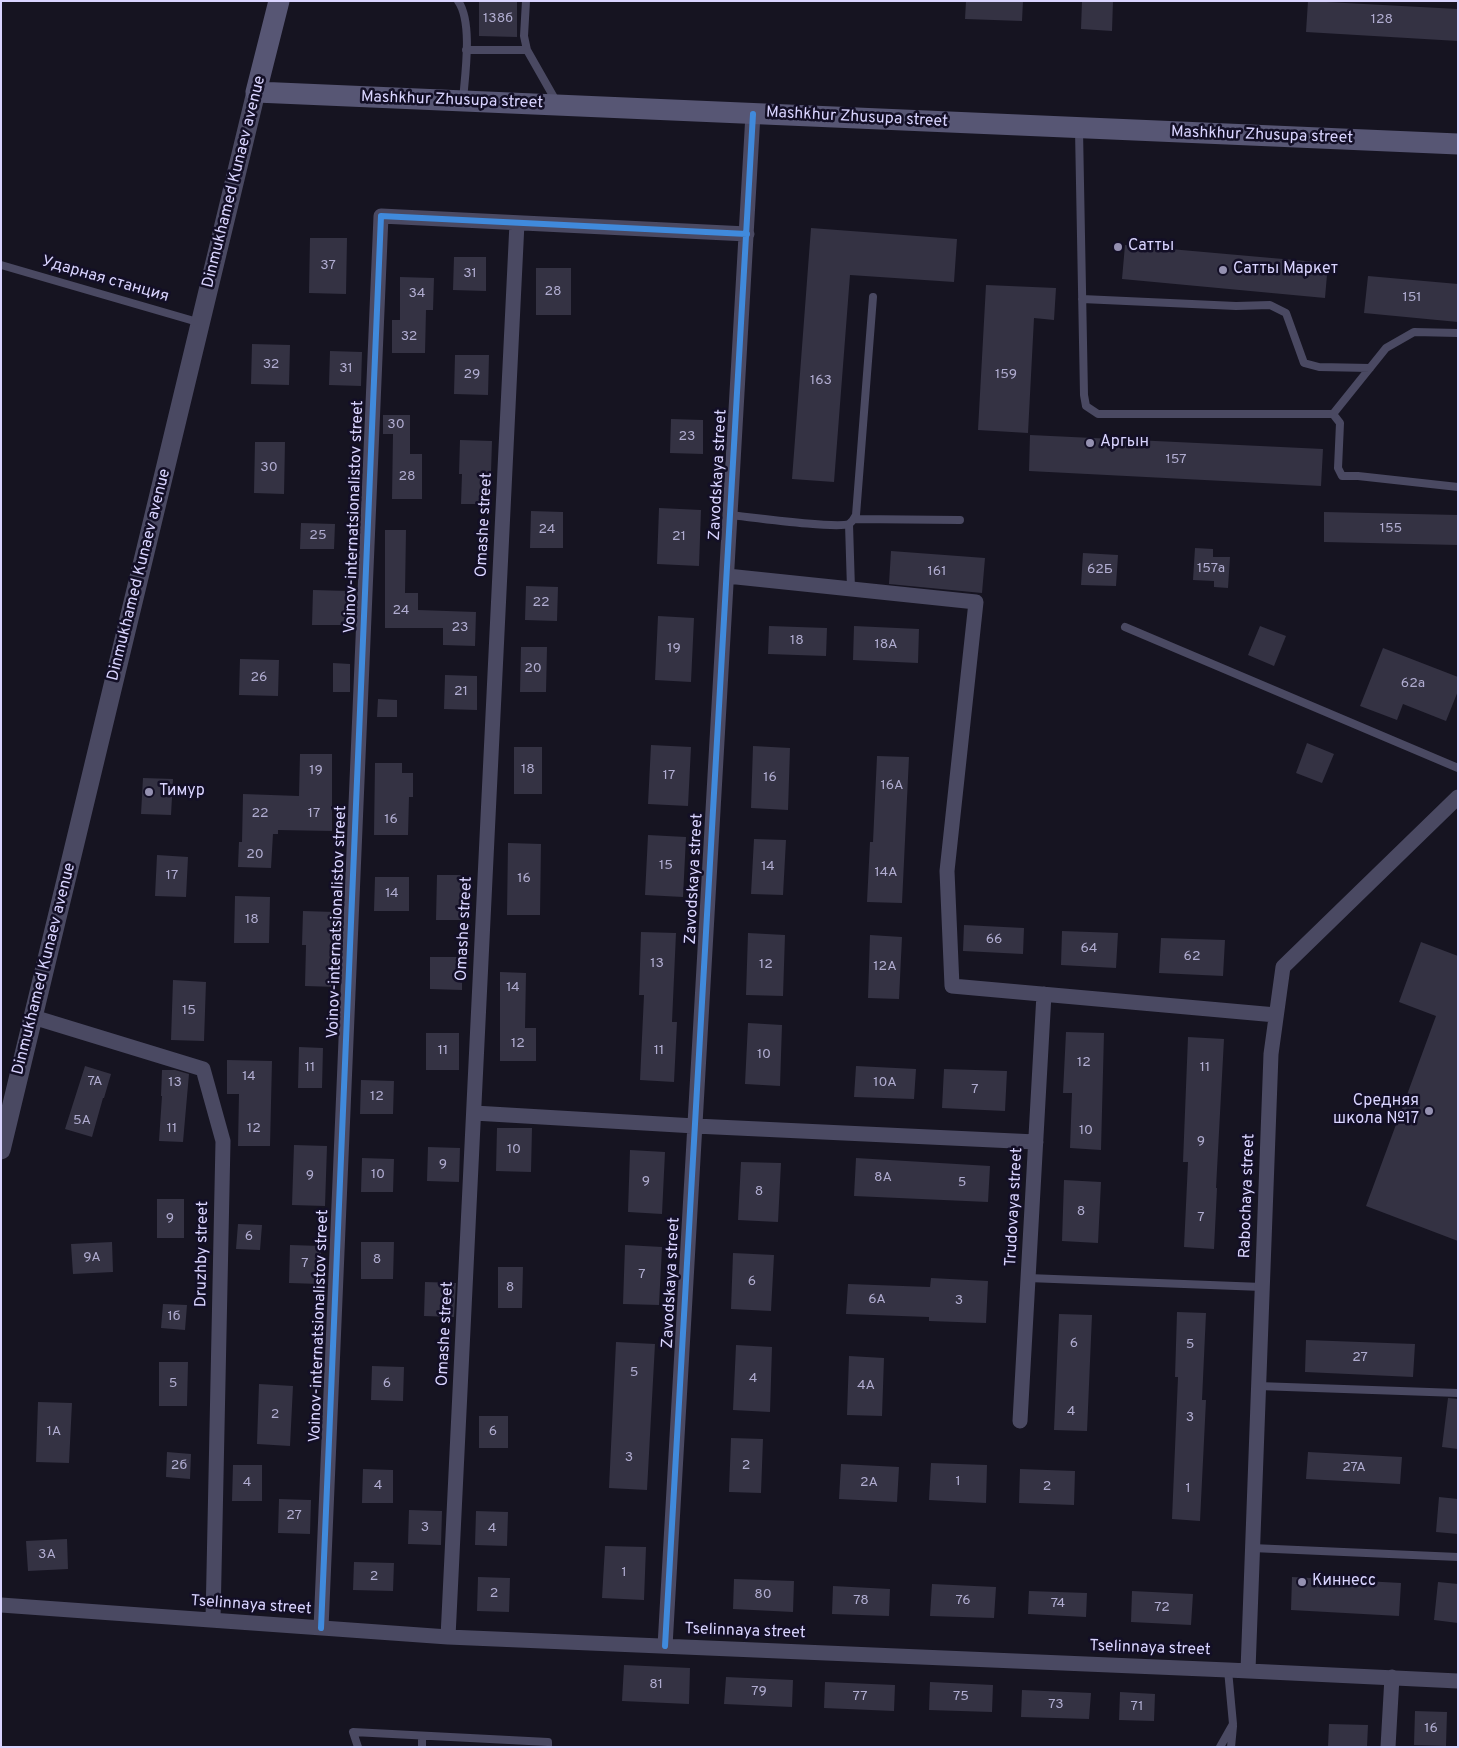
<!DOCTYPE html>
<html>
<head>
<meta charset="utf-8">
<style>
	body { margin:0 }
	#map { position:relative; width:1459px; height:1748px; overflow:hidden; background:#161421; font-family:Overpass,sans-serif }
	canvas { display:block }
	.frame { position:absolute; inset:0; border:2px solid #d9d4ff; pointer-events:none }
</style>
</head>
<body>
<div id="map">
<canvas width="1459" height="1748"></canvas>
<div class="frame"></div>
</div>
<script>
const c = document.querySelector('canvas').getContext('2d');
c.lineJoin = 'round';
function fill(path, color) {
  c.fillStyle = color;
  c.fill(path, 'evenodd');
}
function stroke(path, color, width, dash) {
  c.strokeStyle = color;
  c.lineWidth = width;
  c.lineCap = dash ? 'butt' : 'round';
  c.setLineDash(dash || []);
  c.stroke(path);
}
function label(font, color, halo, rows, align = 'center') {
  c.font = font + ' Overpass,sans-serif';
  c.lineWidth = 5;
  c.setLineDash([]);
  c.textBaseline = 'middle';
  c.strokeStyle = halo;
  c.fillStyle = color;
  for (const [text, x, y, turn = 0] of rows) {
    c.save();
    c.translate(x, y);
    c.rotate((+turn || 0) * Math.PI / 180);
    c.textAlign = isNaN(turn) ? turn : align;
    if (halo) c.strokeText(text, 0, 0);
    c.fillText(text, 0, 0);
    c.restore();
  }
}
const building = new Path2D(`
	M479 1H517V37L479 36Z
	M966 1H1023L1022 21 965 19Z
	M1082 1H1113L1112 31 1081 29Z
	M1308 1 1458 9V41L1306 32Z
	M811 228 957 239 954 282 850 275 834 482 792 479Z
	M310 238H347L346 294 309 293Z
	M1125 245 1328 263 1325 298 1122 279Z
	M454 257H486V291L453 290Z
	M536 268H571V315H536Z
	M1368 276 1458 284V322L1364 313Z
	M400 277 434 278 433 310H426L425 353H392V320H400Z
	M986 285 1056 288 1054 320 1034 318 1028 433 978 430Z
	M252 344 290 345 289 385 251 384Z
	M330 351 362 352 361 386 329 385Z
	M455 355H489L488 395 454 394Z
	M383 415H410V454H422V499H392L393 434H383Z
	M671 419 703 420V454L670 453Z
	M1030 435 1323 449 1321 486 1029 471Z
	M460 440 492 441 490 504H461L462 474H459Z
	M255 442H285L284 494 254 493Z
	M659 508 701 510 699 566 657 564Z
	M531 511 563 512V548H530Z
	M1324 512 1458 515V545L1324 542Z
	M301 523 335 524 334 549H300Z
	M385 530H406L405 593H418V610L476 612 475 646 443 645V628H385Z
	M1195 548 1213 549V557H1230L1228 588 1214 587V581L1193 580Z
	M891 551 985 558 982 593 889 584Z
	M1083 553 1118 555 1116 586 1081 585Z
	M526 586 558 587 557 621 525 620Z
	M313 590 348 591 347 625H312Z
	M658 616 694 618 691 682 655 680Z
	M769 626 827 628 826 656 768 654Z
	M854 626 919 629 918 663 853 660Z
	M1260 626 1286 636 1274 666 1248 655Z
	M521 647H547L546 692H520Z
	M1383 648 1458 677V691L1446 721 1403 704 1397 720 1360 706Z
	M240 659 279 660 278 696 239 695Z
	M333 663 350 664V692H333Z
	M445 675 477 676V710L444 709Z
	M378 699 397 700V717H377Z
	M1307 743 1334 754 1322 783 1296 773Z
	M651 745 691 747 688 806 648 804Z
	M753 746 790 748 788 810 751 808Z
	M514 747H542V794H514Z
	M300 754H332V831L278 830V834H273L271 868 238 867 239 842H242L243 794 299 796Z
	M877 756 909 757 902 903 867 902 870 842H873Z
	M375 763H402V773H413V797H409L408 835H374Z
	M143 778 173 779 171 815 141 814Z
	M648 835 686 837 683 897 645 895Z
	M754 839 786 840 783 895 751 894Z
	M508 843 541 844 540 915H507Z
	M157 855 188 857 186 897 155 896Z
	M437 875H463L462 920H436Z
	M375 877H409V911H374Z
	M235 896 270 897 269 943H234Z
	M303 911 335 912 334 953H338L337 987 305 986 306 945H302Z
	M964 925 1024 928 1023 954 963 951Z
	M1062 931 1118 933 1116 968 1061 965Z
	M641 932 676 933 672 1022H677L674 1082 640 1080 644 995H639Z
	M748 933 785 935 783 996 746 995Z
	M870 935 902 937 899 999 868 998Z
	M1161 938 1225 940 1223 976 1159 973Z
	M1421 942 1458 956V1241L1366 1206 1436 1016 1399 1002Z
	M430 957H462V990L430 989Z
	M500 972 526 973 525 1028H536V1061H500Z
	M173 980 206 982 204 1041 171 1040Z
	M748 1023 782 1025 780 1086 745 1084Z
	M1066 1032 1104 1033 1101 1150 1070 1148 1072 1093H1063Z
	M426 1033H459V1070H426Z
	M1188 1037 1224 1039 1216 1188H1217L1214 1249 1184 1247 1188 1162H1183Z
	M299 1047 323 1048 322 1088H298Z
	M227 1060 272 1061 270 1146H238L239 1094H227Z
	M85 1066 111 1074 104 1098H103L92 1137 65 1129Z
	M856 1066 916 1069 914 1099 854 1097Z
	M944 1069 1007 1071 1005 1111 942 1108Z
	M162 1070H175L189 1074 183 1142 159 1141 162 1096H161Z
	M361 1080 394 1081 393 1114H360Z
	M497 1128H532L531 1172 496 1171Z
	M294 1145 327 1146 325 1206 292 1205Z
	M428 1147 460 1148 459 1182 427 1181Z
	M630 1150 665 1152 662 1214 628 1212Z
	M362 1158 394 1159 393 1192H361Z
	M856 1158 990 1166 988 1202 854 1196Z
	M741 1162 781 1163 778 1222 738 1220Z
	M1064 1180 1101 1182 1098 1243 1062 1241Z
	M157 1199H184V1238H157Z
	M238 1224 262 1225 260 1250 236 1249Z
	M112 1242 113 1272 73 1274 71 1244Z
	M361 1242H394L393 1279H361Z
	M290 1245 321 1246 320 1284 289 1283Z
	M625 1245 662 1247 659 1305 623 1304Z
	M733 1253 774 1255 771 1311 731 1309Z
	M498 1267H523L522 1308H498Z
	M931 1278 988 1281 986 1323 929 1321V1317L846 1314 848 1284 930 1287Z
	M425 1282 456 1283 454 1317 424 1316Z
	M163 1304 187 1305 185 1330 161 1328Z
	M1177 1312 1206 1313 1202 1400H1206L1200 1521 1172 1519 1178 1377H1175Z
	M1059 1314 1092 1315 1087 1431 1054 1430Z
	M1306 1340 1415 1344 1413 1377 1305 1372Z
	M616 1342 655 1344 647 1490 609 1488Z
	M736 1345 772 1347 770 1412 733 1410Z
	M849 1356 884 1358 882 1416 847 1415Z
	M159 1362H188L187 1406H159Z
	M372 1366 404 1367 403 1401 371 1400Z
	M259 1384 293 1386 290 1446 257 1444Z
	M1448 1398 1458 1399V1449L1442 1447Z
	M38 1402 72 1403 69 1463 36 1462Z
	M479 1416H508V1448H479Z
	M731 1438 763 1439 761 1493 729 1492Z
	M167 1452 191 1454 190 1479 166 1477Z
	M1308 1452 1402 1457 1400 1484 1306 1479Z
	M931 1463 987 1465 986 1503 929 1500Z
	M841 1464 899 1467 897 1502 839 1499Z
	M233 1465H262V1501H232Z
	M363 1469 393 1470V1503H362Z
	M1020 1469 1075 1471 1074 1505 1019 1503Z
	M1439 1497 1458 1499V1534L1436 1532Z
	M279 1499 311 1500 310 1534 278 1533Z
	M409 1510 442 1511 441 1545 408 1544Z
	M476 1511 508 1512 507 1546 475 1545Z
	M67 1539 68 1569 28 1571 26 1541Z
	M605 1546 646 1547 644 1600 602 1598Z
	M354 1562 394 1563 393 1591 353 1590Z
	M478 1577 510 1578 509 1612 477 1611Z
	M1292 1577 1401 1583 1399 1616 1291 1610Z
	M734 1579 794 1581 793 1612 733 1609Z
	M1438 1582 1458 1584V1623L1434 1620Z
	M932 1584 996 1587 994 1618 930 1616Z
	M833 1586 890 1589 889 1616 832 1614Z
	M1029 1591 1087 1593 1086 1617 1028 1614Z
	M1132 1591 1193 1594 1191 1625 1131 1622Z
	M624 1665 690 1668 689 1704 622 1701Z
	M726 1677 793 1680 792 1707 724 1704Z
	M825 1682 895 1685 894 1711 824 1708Z
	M930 1682 993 1685 992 1712 929 1710Z
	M1022 1690 1091 1693 1089 1719 1021 1717Z
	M1120 1692 1155 1694 1154 1721 1119 1720Z
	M1415 1711 1447 1712 1446 1746 1414 1745Z
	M1329 1724 1368 1725 1367 1747H1328Z`);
const service = new Path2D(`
	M458 1C473 22 465 75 463 100
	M526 1 524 36 527 50 556 101
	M466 50H527
	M1079 130 1084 395 1086 406 1098 414H1333L1340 423 1338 468 1342 476H1358L1458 487
	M1 265 201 323
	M1082 299 1236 306 1270 305 1286 313 1304 363 1319 367 1370 368
	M1333 414 1386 348 1414 332 1458 333
	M730 515C750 517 836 529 849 524 852 522 855 517 856 515L873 297
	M854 519 960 520
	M849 524 851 589
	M1125 627 1458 768
	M1028 1278 1262 1287
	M1258 1386 1458 1393
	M1252 1548 1458 1557
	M358 1747 353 1732 548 1742V1747
	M422 1747V1736
	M1220 1747 1233 1724 1228 1670
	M1231 1747 1233 1726`);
const minor = new Path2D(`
	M727 576 976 602 947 871 952 986 1276 1015
	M33 1017 203 1069 223 1141 213 1620
	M474 1113 695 1126 1036 1142
	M1020 1421 1044 994
	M1 1605 448 1637 1228 1670 1458 1681
	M321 1628 381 216 747 234
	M448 1637 517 223
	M665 1646 753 114
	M1248 1670 1271 1054 1283 967 1458 797
	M1388 1747 1392 1677`);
const tertiary = new Path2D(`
	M1 1150 256 92`);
const secondary = new Path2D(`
	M279 1 256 92 1458 144`);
const cycleway = new Path2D(`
	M321 1628 381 216 747 234
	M665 1646 753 114`);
const markers = [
	[1118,247,5,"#9591b1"],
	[1223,270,5,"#9591b1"],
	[1090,443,5,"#9591b1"],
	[149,792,5,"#9591b1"],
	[1429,1111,5,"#9591b1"],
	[1302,1582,5,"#9591b1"]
];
const numberNames = [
	["138б",498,19],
	["128",1382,20],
	["37",328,266],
	["31",470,274],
	["28",553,292],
	["34",417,294],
	["151",1412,298],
	["32",409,337],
	["32",271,365],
	["31",346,369],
	["29",472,375],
	["159",1006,375],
	["163",821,381],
	["30",396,425],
	["23",687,437],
	["157",1176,460],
	["30",269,468],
	["28",407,477],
	["155",1391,529],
	["24",547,530],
	["25",318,536],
	["21",679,537],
	["157а",1211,569],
	["62Б",1100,570],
	["161",937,572],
	["22",541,603],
	["24",401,611],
	["23",460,628],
	["18",797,641],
	["18А",886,645],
	["19",674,649],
	["20",533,669],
	["26",259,678],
	["62а",1413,684],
	["21",461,692],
	["18",528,770],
	["19",316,771],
	["17",669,776],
	["16",770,778],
	["16А",892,786],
	["22",260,814],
	["17",314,814],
	["16",391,820],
	["20",255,855],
	["15",666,866],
	["14",768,867],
	["14А",886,873],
	["17",172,876],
	["16",524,879],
	["14",392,894],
	["18",252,920],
	["66",994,940],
	["64",1089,949],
	["62",1192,957],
	["13",657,964],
	["12",766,965],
	["12А",885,967],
	["14",513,988],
	["15",189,1011],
	["12",518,1044],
	["11",443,1051],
	["11",659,1051],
	["10",764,1055],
	["12",1084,1063],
	["11",310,1068],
	["11",1205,1068],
	["14",249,1077],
	["7А",95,1082],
	["13",175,1083],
	["10А",885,1083],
	["7",975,1090],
	["12",377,1097],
	["5А",82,1121],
	["11",172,1129],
	["12",254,1129],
	["10",1086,1131],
	["9",1201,1142],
	["10",514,1150],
	["9",443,1165],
	["10",378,1175],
	["9",310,1176],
	["8А",883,1178],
	["9",646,1182],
	["5",962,1183],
	["8",759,1192],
	["8",1081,1212],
	["7",1201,1218],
	["9",170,1219],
	["6",249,1237],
	["9А",92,1258],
	["8",377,1260],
	["7",305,1264],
	["7",642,1275],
	["6",752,1282],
	["8",510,1288],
	["6А",877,1300],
	["3",959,1301],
	["1б",174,1317],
	["6",1074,1344],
	["5",1190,1345],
	["27",1360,1358],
	["5",634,1373],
	["4",753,1379],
	["5",173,1384],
	["6",387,1384],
	["4А",866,1386],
	["4",1071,1412],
	["2",275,1415],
	["3",1190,1418],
	["1А",54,1432],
	["6",493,1432],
	["3",629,1458],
	["2б",179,1466],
	["2",746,1466],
	["27А",1354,1468],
	["1",958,1482],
	["4",247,1483],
	["2А",869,1483],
	["4",378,1486],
	["2",1047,1487],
	["1",1188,1489],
	["27",294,1516],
	["3",425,1528],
	["4",492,1529],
	["3А",47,1555],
	["1",624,1573],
	["2",374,1577],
	["2",494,1594],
	["80",763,1595],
	["78",861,1601],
	["76",963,1601],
	["74",1058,1604],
	["72",1162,1608],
	["81",656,1685],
	["79",759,1692],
	["77",860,1697],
	["75",961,1697],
	["73",1056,1705],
	["71",1137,1707],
	["16",1431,1729]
];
const streetNames = [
	["Mashkhur Zhusupa street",452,101,2],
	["Mashkhur Zhusupa street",857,118,3],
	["Mashkhur Zhusupa street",1262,136,2],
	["Dinmukhamed Kunaev avenue",235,182,-76],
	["Ударная станция",105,280,16],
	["Zavodskaya street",719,475,-87],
	["Voinov-internatsionalistov street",355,517,-88],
	["Omashe street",485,525,-87],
	["Dinmukhamed Kunaev avenue",140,575,-76],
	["Zavodskaya street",695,879,-87],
	["Voinov-internatsionalistov street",338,922,-88],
	["Omashe street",465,929,-87],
	["Dinmukhamed Kunaev avenue",45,969,-76],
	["Rabochaya street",1248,1196,-88],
	["Trudovaya street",1015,1207,-87],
	["Druzhby street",203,1254,-89],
	["Zavodskaya street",672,1283,-87],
	["Voinov-internatsionalistov street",320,1326,-88],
	["Omashe street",446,1334,-87],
	["Tselinnaya street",251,1606,4],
	["Tselinnaya street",745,1632,2],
	["Tselinnaya street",1150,1649,2]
];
const poiNames = [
	["Сатты",1128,247],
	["Сатты Маркет",1233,270],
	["Аргын",1100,443],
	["Тимур",159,792],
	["Средняя",1419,1102,"right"],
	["школа №17",1419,1120,"right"],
	["Киннесс",1312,1582]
];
fill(building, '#343243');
stroke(service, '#4a4962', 8);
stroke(minor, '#4a4962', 15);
stroke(tertiary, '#4a4962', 19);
stroke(secondary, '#575674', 21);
stroke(cycleway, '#408adc', 6);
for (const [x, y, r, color] of markers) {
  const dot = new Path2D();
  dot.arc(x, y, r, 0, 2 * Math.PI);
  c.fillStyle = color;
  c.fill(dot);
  stroke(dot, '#130f26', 2);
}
label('14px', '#b0acd0', null, numberNames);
label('16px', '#d9d4ff', '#130f26', streetNames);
label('16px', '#d9d4ff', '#130f26', poiNames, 'left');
</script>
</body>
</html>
